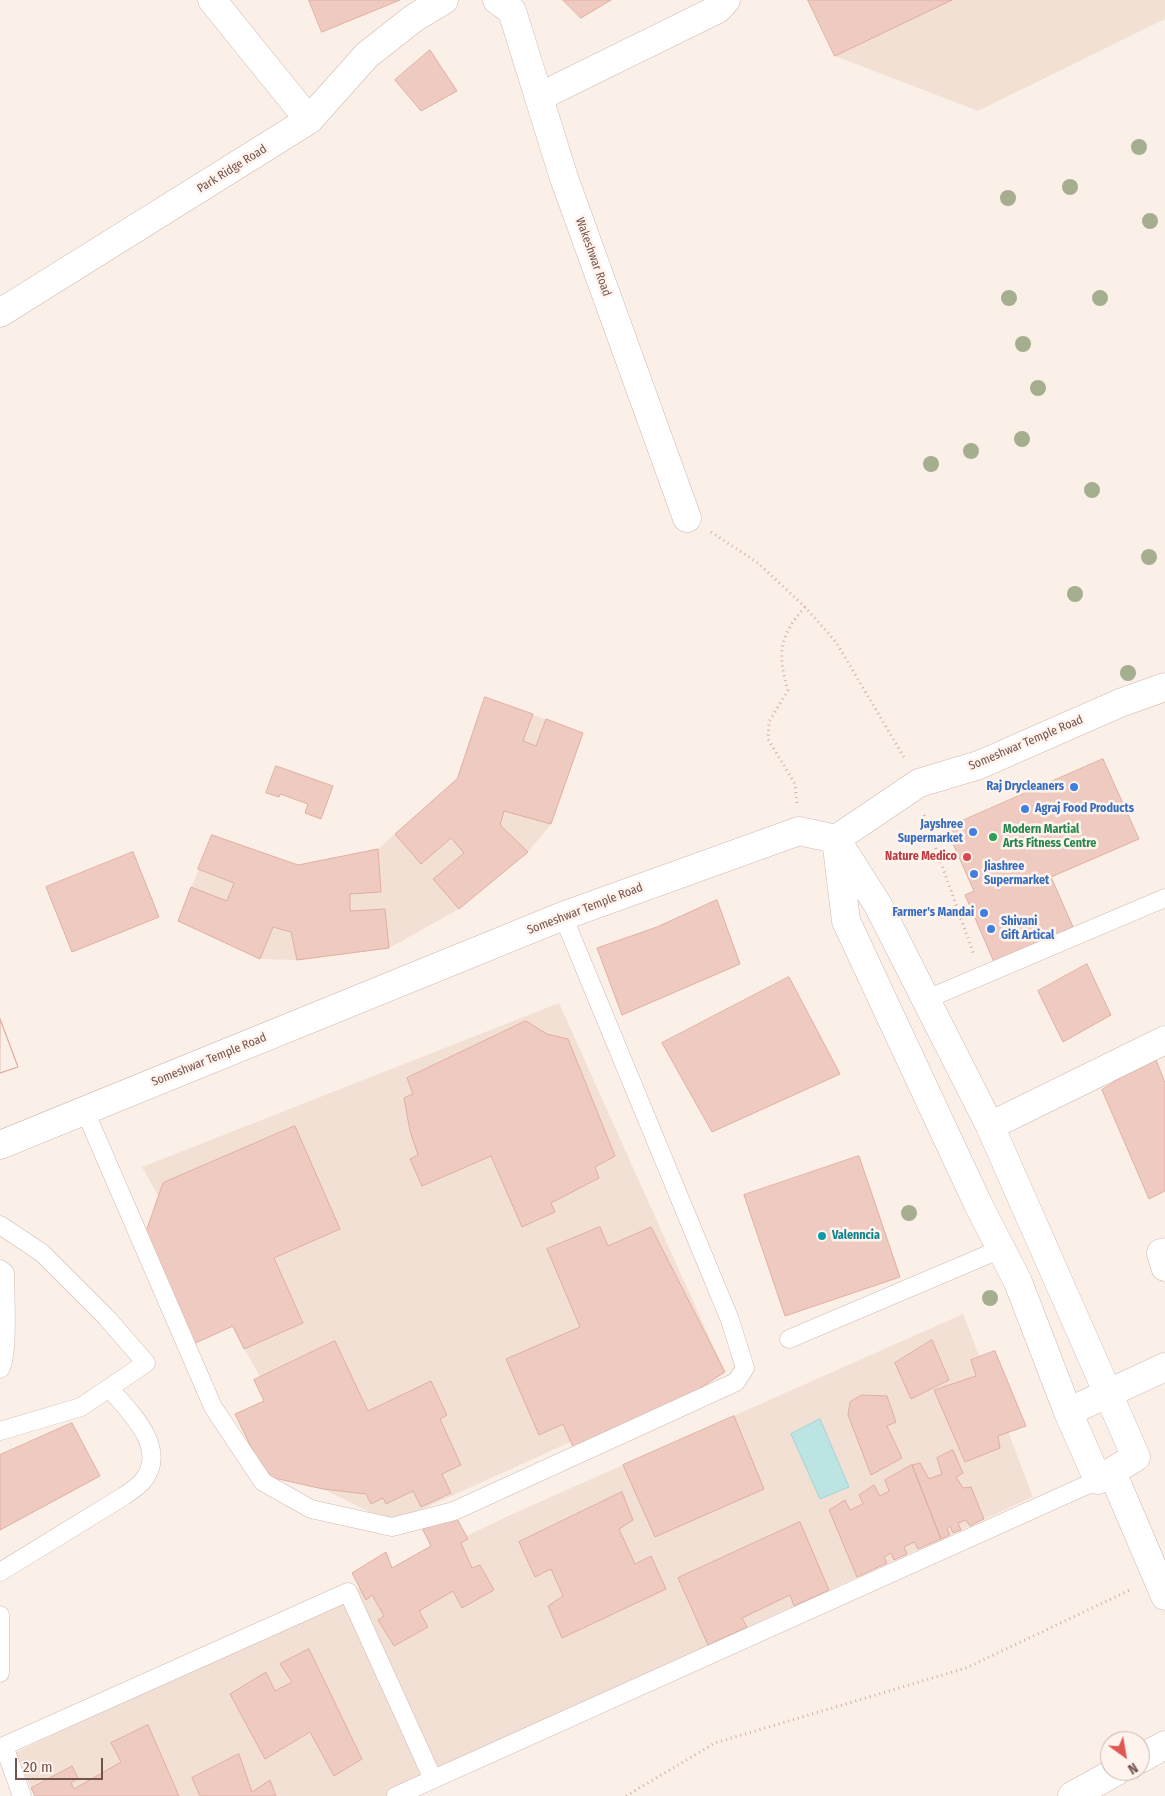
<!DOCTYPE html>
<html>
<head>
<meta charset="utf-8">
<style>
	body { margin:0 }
	#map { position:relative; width:1165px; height:1796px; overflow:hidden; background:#fbf0e7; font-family:"Fira Sans Condensed",sans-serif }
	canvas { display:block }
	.north { position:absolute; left:1100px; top:1731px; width:50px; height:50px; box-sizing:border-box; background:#fef4ed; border:1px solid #c7b4ad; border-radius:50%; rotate:148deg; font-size:14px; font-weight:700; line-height:20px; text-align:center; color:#74534c }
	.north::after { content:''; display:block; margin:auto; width:18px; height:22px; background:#df5952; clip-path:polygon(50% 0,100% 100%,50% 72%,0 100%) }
	.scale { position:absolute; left:15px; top:1758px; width:88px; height:22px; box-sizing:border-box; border:2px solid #74534c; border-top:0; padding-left:6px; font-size:15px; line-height:18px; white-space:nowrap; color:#74534c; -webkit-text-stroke:4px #fef4ed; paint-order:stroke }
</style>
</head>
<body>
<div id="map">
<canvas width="1165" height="1796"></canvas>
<div class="north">N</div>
<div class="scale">20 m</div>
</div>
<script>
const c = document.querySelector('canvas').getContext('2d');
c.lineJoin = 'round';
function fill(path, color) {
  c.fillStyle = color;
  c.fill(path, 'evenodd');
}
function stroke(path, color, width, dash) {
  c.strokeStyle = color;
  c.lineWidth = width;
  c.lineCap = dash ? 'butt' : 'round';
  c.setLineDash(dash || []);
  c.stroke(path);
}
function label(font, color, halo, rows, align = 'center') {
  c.font = font + ' "Fira Sans Condensed",sans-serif';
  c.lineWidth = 5;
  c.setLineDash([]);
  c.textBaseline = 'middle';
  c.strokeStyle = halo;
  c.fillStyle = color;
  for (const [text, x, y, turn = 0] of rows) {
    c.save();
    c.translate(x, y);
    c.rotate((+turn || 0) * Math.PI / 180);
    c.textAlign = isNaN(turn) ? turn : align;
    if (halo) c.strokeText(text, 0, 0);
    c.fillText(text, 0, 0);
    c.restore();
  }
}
const residential = new Path2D(`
	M808 0H1165V19L978 111 835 56Z
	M485 697 583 733 551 824 528 852 459 909 389 948 297 960 260 959 178 921 212 835 298 865 378 849 457 779Z
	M559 1003 725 1372 392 1523 323 1489 142 1167Z
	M963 1314 1033 1497 590 1699 397 1796H35L15 1753 508 1516Z`);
const water = new Path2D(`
	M820 1419 849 1487 820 1499 791 1434Z`);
const building = new Path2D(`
	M309 0H400L322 32Z
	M563 0H611L581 18Z
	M808 0H952L835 56Z
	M430 50 457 91 421 111 395 80Z
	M485 697 533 714 523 741 536 746 546 719 583 733 551 824 504 811 500 825 528 852 459 909 433 879 464 853 451 838 421 864 395 834 457 779Z
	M1103 759 1139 839 1051 877 1073 927 994 962 965 895 974 891 946 828Z
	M276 766 333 786 321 819 305 813 308 804 280 794 279 797 266 793Z
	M212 835 298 865 378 849 381 892 350 894V911L385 909 389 948 297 960 291 932 273 927 260 959 178 921 191 887 227 901 234 883 198 869Z
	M133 852 159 917 72 952 46 887Z
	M717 900 740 964 622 1015 597 948 657 927Z
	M1087 964 1111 1015 1063 1042 1038 991Z
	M789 977 840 1074 712 1132 662 1043Z
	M0 1019 18 1067 0 1073Z
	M0 1019 18 1067 0 1073Z
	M526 1021 547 1034 568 1039 615 1156 595 1167 599 1178 551 1203 555 1212 522 1227 491 1156 422 1186 410 1159 418 1155 410 1131 404 1098 413 1094 407 1078Z
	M1155 1057 1165 1083V1191L1149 1199 1102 1090Z
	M295 1126 340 1229 274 1258 303 1323 244 1349 233 1326 189 1346 143 1240 163 1183Z
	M859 1156 900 1277 785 1316 744 1195Z
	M600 1227 608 1246 651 1227 725 1372 680 1401 574 1449 563 1424 539 1435 506 1359 580 1327 547 1249Z
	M932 1340 949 1380 911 1399 895 1363Z
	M335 1341 368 1411 431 1381 447 1415 440 1419 461 1465 442 1474 451 1493 421 1507 413 1491 386 1504 383 1498 371 1504 366 1494 323 1489 265 1476 235 1414 264 1401 254 1380Z
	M995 1351 1026 1426 998 1436 1000 1448 965 1462 934 1390 976 1376 971 1360Z
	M862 1395 887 1396 896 1422 887 1426 902 1458 871 1475 848 1415 850 1402Z
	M734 1416 764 1489 655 1537 623 1465Z
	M72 1423 100 1476 0 1530V1455Z
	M953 1450 963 1473 956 1477 963 1488 971 1487 984 1519 970 1526 966 1520 958 1523 961 1530 953 1533 950 1526 947 1529 950 1535 941 1539 912 1465 920 1463 929 1479 942 1474 937 1458Z
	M912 1465 941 1539 918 1549 914 1542 904 1547 907 1554 894 1560 891 1553 884 1557 887 1563 857 1577 829 1510 845 1500 850 1510 863 1504 859 1495 874 1485 880 1496 889 1491 885 1480Z
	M622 1492 633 1520 619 1529 635 1564 651 1556 666 1589 562 1638 548 1606 563 1596 551 1569 535 1577 519 1542Z
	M454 1513 468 1539 461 1543 472 1568 480 1565 494 1590 462 1608 453 1591 419 1611 428 1627 394 1646 378 1620 384 1616 372 1595 366 1600 352 1573 386 1552 392 1568 431 1546 423 1530Z
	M800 1522 829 1590 794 1606 790 1595 742 1618 747 1627 708 1645 678 1578Z
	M309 1649 362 1759 334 1776 310 1732 265 1759 230 1694 266 1672 275 1691 292 1682 280 1664Z
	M148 1725 179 1796H35L31 1788 72 1766 78 1778 71 1783 74 1789 121 1762 111 1743Z
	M239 1754 252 1792 270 1780 276 1796H200L192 1778Z`);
const path = new Path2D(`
	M711 532 758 563 805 607 836 642 905 759
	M797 803 795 784 768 739 769 722 788 690C777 654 779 636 805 607
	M924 815 974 955
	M626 1796 715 1743 966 1668 1132 1589`);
const lane = new Path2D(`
	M927 999 1165 898
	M85 1111 213 1407 263 1482 311 1509 392 1527 454 1511 736 1382 745 1368 730 1320 563 916
	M0 1225 42 1253 106 1317 146 1363 81 1407 0 1431
	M0 1269 5 1273C5 1290 9 1359 0 1369
	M789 1339 1001 1249
	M0 1572 124 1496C130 1492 137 1487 142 1482 170 1449 130 1412 109 1388
	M0 1615V1673
	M22 1796 4 1746 348 1592 433 1779
	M396 1796 1098 1480`);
const street = new Path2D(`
	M212 0 309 120
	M497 0 512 11 564 178 687 518
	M539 97 718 9 726 0
	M0 313 309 120 367 55 414 18 444 0
	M836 839 878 905 990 1126 1136 1457 1098 1480 1068 1412 1018 1282 978 1204 846 921Z
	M990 1126 1165 1040
	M0 1145 563 916 799 831 836 839 919 783 979 765 1120 703 1165 687
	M1165 1252 1161 1253 1165 1267
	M1068 1412 1165 1367
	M1112 1472 1165 1596
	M1140 1759 1165 1745
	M1072 1796 1117 1771`);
const trees = [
	[1139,147],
	[1070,187],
	[1008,198],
	[1150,221],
	[1009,298],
	[1100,298],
	[1023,344],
	[1038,388],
	[1022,439],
	[971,451],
	[931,464],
	[1092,490],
	[1149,557],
	[1075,594],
	[1128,673],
	[909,1213],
	[990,1298]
];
const markers = [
	[1074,787,5,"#3f7fe0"],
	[1025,809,5,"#3f7fe0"],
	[973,832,5,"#3f7fe0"],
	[993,837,5,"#2e9e5b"],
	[967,857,5,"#e0444e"],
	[974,874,5,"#3f7fe0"],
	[984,913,5,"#3f7fe0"],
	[991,929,5,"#3f7fe0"],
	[822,1236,5,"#0f9aa8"]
];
const streetNames = [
	["Park Ridge Road",232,169,-32],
	["Wakeshwar Road",593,257,70],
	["Someshwar Temple Road",1026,743,-23],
	["Someshwar Temple Road",585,909,-21],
	["Someshwar Temple Road",209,1060,-22]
];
const shopNames = [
	["Raj Drycleaners",1064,787],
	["Agraj Food Products",1035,809,"left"],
	["Jayshree",963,825],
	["Supermarket",963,839],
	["Jiashree",984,867,"left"],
	["Supermarket",984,881,"left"],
	["Farmer's Mandai",974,913],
	["Shivani",1001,922,"left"],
	["Gift Artical",1001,936,"left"]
];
const leisureNames = [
	["Modern Martial",1003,830],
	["Arts Fitness Centre",1003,844]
];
const healthNames = [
	["Nature Medico",957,857]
];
const cultureNames = [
	["Valenncia",832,1236]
];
fill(residential, '#f3e0d5');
fill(water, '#bce4e3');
stroke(water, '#a3d5d4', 1);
fill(building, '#efcac0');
stroke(building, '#e1aea1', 1);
stroke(lane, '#cfb8b0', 19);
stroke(street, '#cfb8b0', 29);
stroke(path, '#d4ada3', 3, [1, 4]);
stroke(lane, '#fff', 18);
stroke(street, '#fff', 28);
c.fillStyle = '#a5ae8e';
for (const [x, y] of trees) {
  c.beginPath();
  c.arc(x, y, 8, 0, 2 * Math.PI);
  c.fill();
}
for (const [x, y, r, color] of markers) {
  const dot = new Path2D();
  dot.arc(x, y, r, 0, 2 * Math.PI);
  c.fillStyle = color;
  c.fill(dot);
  stroke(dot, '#fef4ed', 2);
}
label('12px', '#74534c', '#fef4ed', streetNames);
label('bold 12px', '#366cbe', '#fef4ed', shopNames, 'right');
label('bold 12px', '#27864d', '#fef4ed', leisureNames, 'left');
label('bold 12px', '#be3a42', '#fef4ed', healthNames, 'right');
label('bold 12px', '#0d838f', '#fef4ed', cultureNames, 'left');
</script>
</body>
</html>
